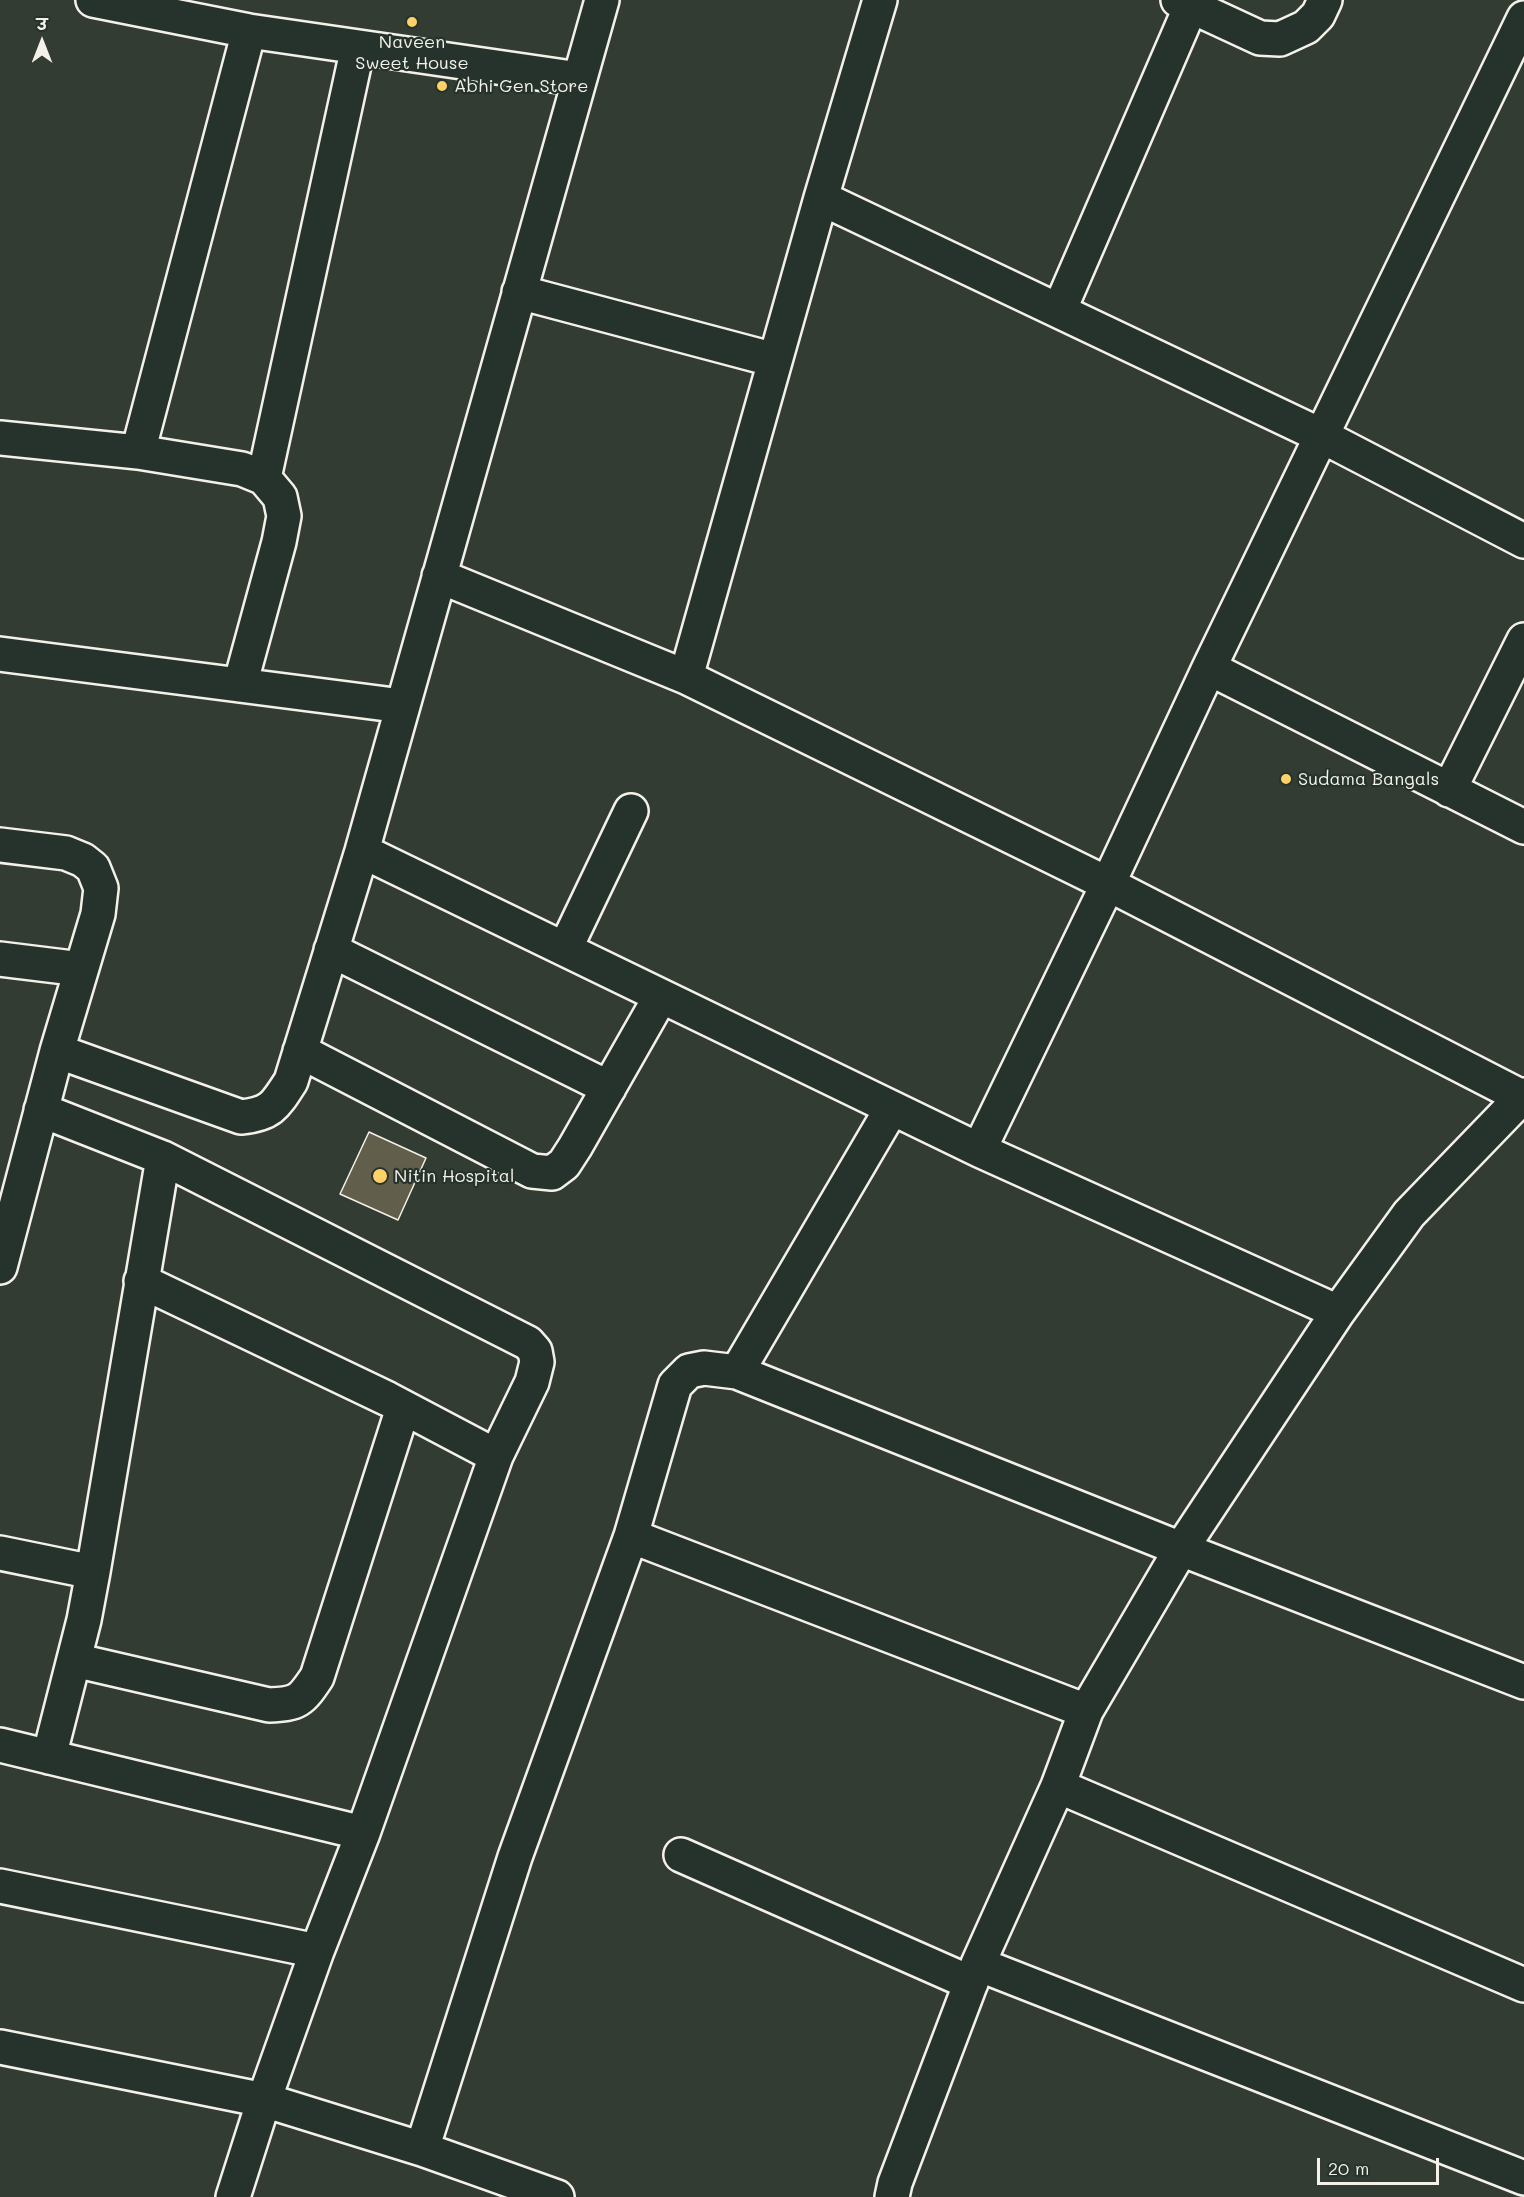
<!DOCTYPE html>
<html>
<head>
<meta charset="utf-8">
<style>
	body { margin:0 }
	#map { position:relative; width:1524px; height:2197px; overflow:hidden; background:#323c33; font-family:Mali,"Playpen Sans Deva",sans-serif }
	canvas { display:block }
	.north { position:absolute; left:12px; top:12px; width:60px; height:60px; -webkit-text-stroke:4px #26332d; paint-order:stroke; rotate:0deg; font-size:16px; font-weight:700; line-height:24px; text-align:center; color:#f4f1e8 }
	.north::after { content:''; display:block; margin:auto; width:21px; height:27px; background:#f4f1e8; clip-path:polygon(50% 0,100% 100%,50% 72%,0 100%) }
	.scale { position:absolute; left:1317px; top:2158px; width:122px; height:27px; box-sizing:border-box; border:3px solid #f4f1e8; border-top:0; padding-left:8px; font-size:18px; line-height:21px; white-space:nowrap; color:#f4f1e8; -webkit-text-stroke:4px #26332d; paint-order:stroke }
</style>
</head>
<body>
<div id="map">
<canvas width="1524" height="2197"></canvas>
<div class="north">उ</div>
<div class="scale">20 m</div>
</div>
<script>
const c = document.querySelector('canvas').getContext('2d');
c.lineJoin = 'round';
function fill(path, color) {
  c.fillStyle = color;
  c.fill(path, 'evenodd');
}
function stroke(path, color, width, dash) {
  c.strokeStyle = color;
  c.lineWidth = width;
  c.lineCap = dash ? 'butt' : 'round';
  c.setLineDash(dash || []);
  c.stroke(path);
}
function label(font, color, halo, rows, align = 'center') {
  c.font = font + ' Mali,sans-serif';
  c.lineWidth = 4.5;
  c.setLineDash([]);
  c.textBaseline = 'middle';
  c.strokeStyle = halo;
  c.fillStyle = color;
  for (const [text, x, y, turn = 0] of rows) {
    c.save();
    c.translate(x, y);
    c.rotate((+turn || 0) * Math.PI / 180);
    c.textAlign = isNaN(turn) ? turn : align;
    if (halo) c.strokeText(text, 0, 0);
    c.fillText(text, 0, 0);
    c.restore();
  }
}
const building = new Path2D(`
	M369 1132 426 1158 398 1220 340 1194Z`);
const minor = new Path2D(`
	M93 0 249 31 579 79
	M1178 0 1260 38 1280 39 1306 27 1318 15 1325 0
	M821 198 1322 436 1524 541
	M519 292 775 360
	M1059 311 1191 6
	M0 438 138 452 242 469 264 478 280 497 284 516 279 542 240 685
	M138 452 249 31
	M264 478 358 47
	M439 576 686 677 1108 884 1524 1098
	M0 654 402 706
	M1209 668 1524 827
	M686 677 821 198 880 0
	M1449 790 1524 640
	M0 845 66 853 83 860 93 868 101 888 98 914 57 1051 0 1267
	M362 851 979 1150 1338 1312
	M565 949 631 811
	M331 950 609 1088
	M0 959 81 969
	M57 1051 241 1117C271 1114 275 1106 291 1081L362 851 602 0
	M300 1051 532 1171 552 1173 564 1164 575 1147 661 996
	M41 1110 163 1158 528 1343 535 1351 537 1362 532 1382 496 1456 363 1833 317 1951 264 2100 233 2197
	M979 1150 1108 884 1209 668 1524 18
	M141 1281 388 1399 496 1456
	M737 1372 892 1108
	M631 1536 1086 1711
	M0 1553 93 1572
	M74 1660 269 1705C298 1704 301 1701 317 1677L403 1408
	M0 1745 363 1833
	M49 1757 84 1620 93 1572 163 1158
	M1058 1786 1524 1985
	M681 1855 971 1983
	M0 1886 317 1951
	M978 1964 1524 2178
	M0 2047 264 2100 422 2149 557 2197
	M422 2149 515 1857 631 1536 675 1385 689 1371 704 1368 737 1372 1181 1549 1524 1682
	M892 2197 895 2183 978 1964 1058 1786 1086 1711 1181 1549 1338 1312 1409 1214 1524 1095`);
const markers = [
	[412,22,6,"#ffd166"],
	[442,86,6,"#ffd166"],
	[1286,779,6,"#ffd166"],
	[380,1176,8,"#ffd166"]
];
const poiNames = [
	["Naveen",412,42,"center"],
	["Sweet House",412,63,"center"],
	["Abhi Gen Store",454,86],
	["Sudama Bangals",1298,779],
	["Nitin Hospital",394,1176]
];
fill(building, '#615e4b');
stroke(building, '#f4f1e8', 1.5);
stroke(minor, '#f4f1e8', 38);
stroke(minor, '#26332d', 33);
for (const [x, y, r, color] of markers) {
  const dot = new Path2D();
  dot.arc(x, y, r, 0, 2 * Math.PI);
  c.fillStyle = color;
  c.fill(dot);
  stroke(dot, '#26332d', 2);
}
label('18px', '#f4f1e8', '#26332d', poiNames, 'left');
</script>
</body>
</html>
